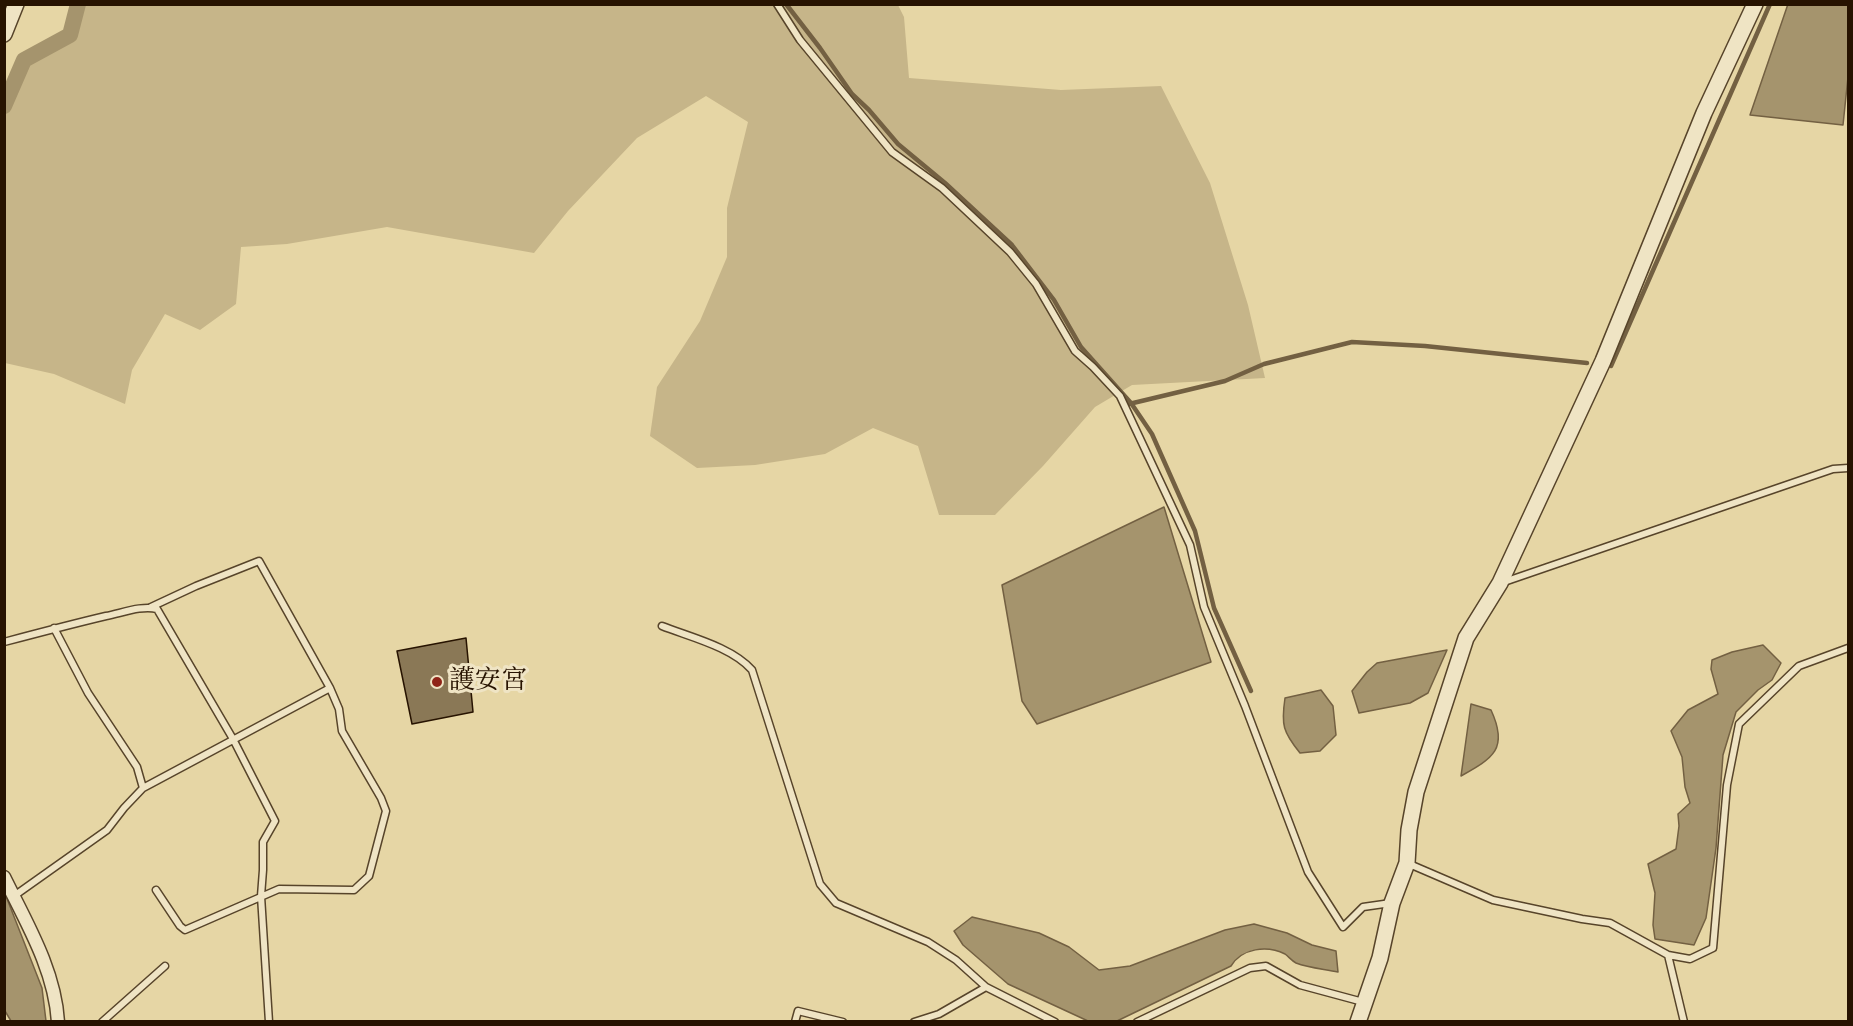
<!DOCTYPE html>
<html>
<head>
<meta charset="utf-8">
<style>
	body { margin:0 }
	#map { position:relative; width:1853px; height:1026px; overflow:hidden; background:#e6d6a5; font-family:"IM FELL Double Pica",serif }
	canvas { display:block }
	.frame { position:absolute; inset:0; border:6px solid #271301; pointer-events:none }
</style>
</head>
<body>
<div id="map">
<canvas width="1853" height="1026"></canvas>
<div class="frame"></div>
</div>
<script>
const c = document.querySelector('canvas').getContext('2d');
c.lineJoin = 'round';
function fill(path, color) {
  c.fillStyle = color;
  c.fill(path, 'evenodd');
}
function stroke(path, color, width, dash) {
  c.strokeStyle = color;
  c.lineWidth = width;
  c.lineCap = dash ? 'butt' : 'round';
  c.setLineDash(dash || []);
  c.stroke(path);
}
function label(font, color, halo, rows, align = 'center') {
  c.font = font + ' "IM FELL Double Pica","Noto Serif TC",serif';
  c.lineWidth = 6;
  c.setLineDash([]);
  c.textBaseline = 'middle';
  c.strokeStyle = halo;
  c.fillStyle = color;
  for (const [text, x, y, turn = 0] of rows) {
    c.save();
    c.translate(x, y);
    c.rotate((+turn || 0) * Math.PI / 180);
    c.textAlign = isNaN(turn) ? turn : align;
    if (halo) c.strokeText(text, 0, 0);
    c.fillText(text, 0, 0);
    c.restore();
  }
}
const green = new Path2D(`
	M84 5H898L904 17 909 78 1061 90 1161 86 1210 183 1248 305 1265 378 1132 385 1095 407 1043 466 995 515H939L918 446 873 428 825 454 755 465 697 468 650 436 657 387 700 321 727 257V208L748 122 706 96 637 138 568 211 534 253 387 227 287 244 241 247 236 304 200 330 165 314 132 370 125 404 54 374 5 363 4 106 36 54 70 35Z`);
const water = new Path2D(`
	M1788 4 1848 5V77L1843 125 1750 115Z
	M1164 507 1211 662 1037 724 1022 701 1002 585Z
	M1763 645 1781 663 1772 680 1758 690 1736 712 1723 755 1716 848 1706 918 1694 945 1655 939 1653 925 1655 893 1648 864 1676 849 1679 826 1678 814 1690 803 1685 787 1682 757 1671 731 1688 710 1718 694 1711 669 1712 660 1732 652Z
	M1447 650 1428 693 1410 703 1359 713 1352 691 1367 672 1377 663Z
	M1321 690 1333 706 1336 735 1320 751 1300 753C1283 732 1281 725 1285 698Z
	M1471 704 1491 710C1509 749 1493 758 1461 776Z
	M4 891 42 988 46 1021H11L5 1011Z
	M972 917 1039 933 1069 947 1099 970 1130 966 1225 930 1254 924 1287 933 1312 945 1336 951 1338 972C1324 969 1309 968 1296 963 1292 961 1289 957 1285 954 1267 945 1242 948 1231 966L1117 1021H1088L1008 984 963 945 954 931Z`);
const stream = new Path2D(`
	M786 4 820 48 852 94 869 110 898 144 945 183 1012 245 1054 300 1081 347 1131 403 1152 434 1195 531 1214 608 1251 691
	M1611 366 1770 4
	M1129 404 1225 381 1264 364 1352 342 1425 346 1587 363`);
const canal = new Path2D(`
	M4 106 24 60 70 35 78 4`);
const building = new Path2D(`
	M466 638 473 712 412 724 397 651Z`);
const service = new Path2D(`
	M777 4 800 40 892 152 942 188 1010 252 1036 284 1075 351 1093 367 1120 396 1190 545 1204 607 1245 706 1308 872 1343 927 1363 907 1391 903
	M1504 582 1833 469 1848 468
	M151 607 196 586 259 561 330 688 339 709 342 731 381 798 386 811 369 876 354 890 279 889 185 930 180 926 156 890
	M662 626C690 637 732 647 752 670L820 884 836 903 928 942 956 960 986 987 1055 1022
	M54 628 88 693 137 767 143 788
	M4 642C38 633 72 624 106 616 122 613 142 605 157 609L233 739 275 821 263 842V870L261 896 269 1022
	M1407 863 1493 900 1582 919 1610 923 1668 955 1684 1022
	M14 896 107 830 124 808 143 788 330 688
	M1668 955 1690 959 1713 948 1727 785 1739 724 1799 666 1848 648
	M102 1022 165 966
	M795 1022 798 1011 843 1022
	M914 1022 939 1014 986 987
	M1137 1022 1250 968 1266 966 1300 985 1363 1002`);
const minor = new Path2D(`
	M4 877C26 922 55 970 58 1022`);
const tertiary = new Path2D(`
	M4 34 16 4
	M1358 1022 1380 958 1392 903 1407 863 1409 830 1416 792 1466 638 1500 583 1603 361 1704 113 1755 4`);
const markers = [
	[437,682,6,"#8f2418"]
];
const poiNames = [
	["護安宮",449,682]
];
fill(green, '#c6b589');
fill(water, '#a5946d');
stroke(water, '#736042', 1.5);
stroke(stream, '#736042', 4.5);
stroke(canal, '#a5946d', 16);
fill(building, '#8a7856');
stroke(building, '#271301', 1.5);
stroke(service, '#57442a', 9);
stroke(minor, '#57442a', 15);
stroke(tertiary, '#57442a', 18);
stroke(service, '#efe4c4', 6);
stroke(minor, '#efe4c4', 12);
stroke(tertiary, '#efe4c4', 15);
for (const [x, y, r, color] of markers) {
  const dot = new Path2D();
  dot.arc(x, y, r, 0, 2 * Math.PI);
  c.fillStyle = color;
  c.fill(dot);
  stroke(dot, '#efe4c4', 2);
}
label('26px', '#271301', '#efe4c4', poiNames, 'left');
</script>
</body>
</html>
